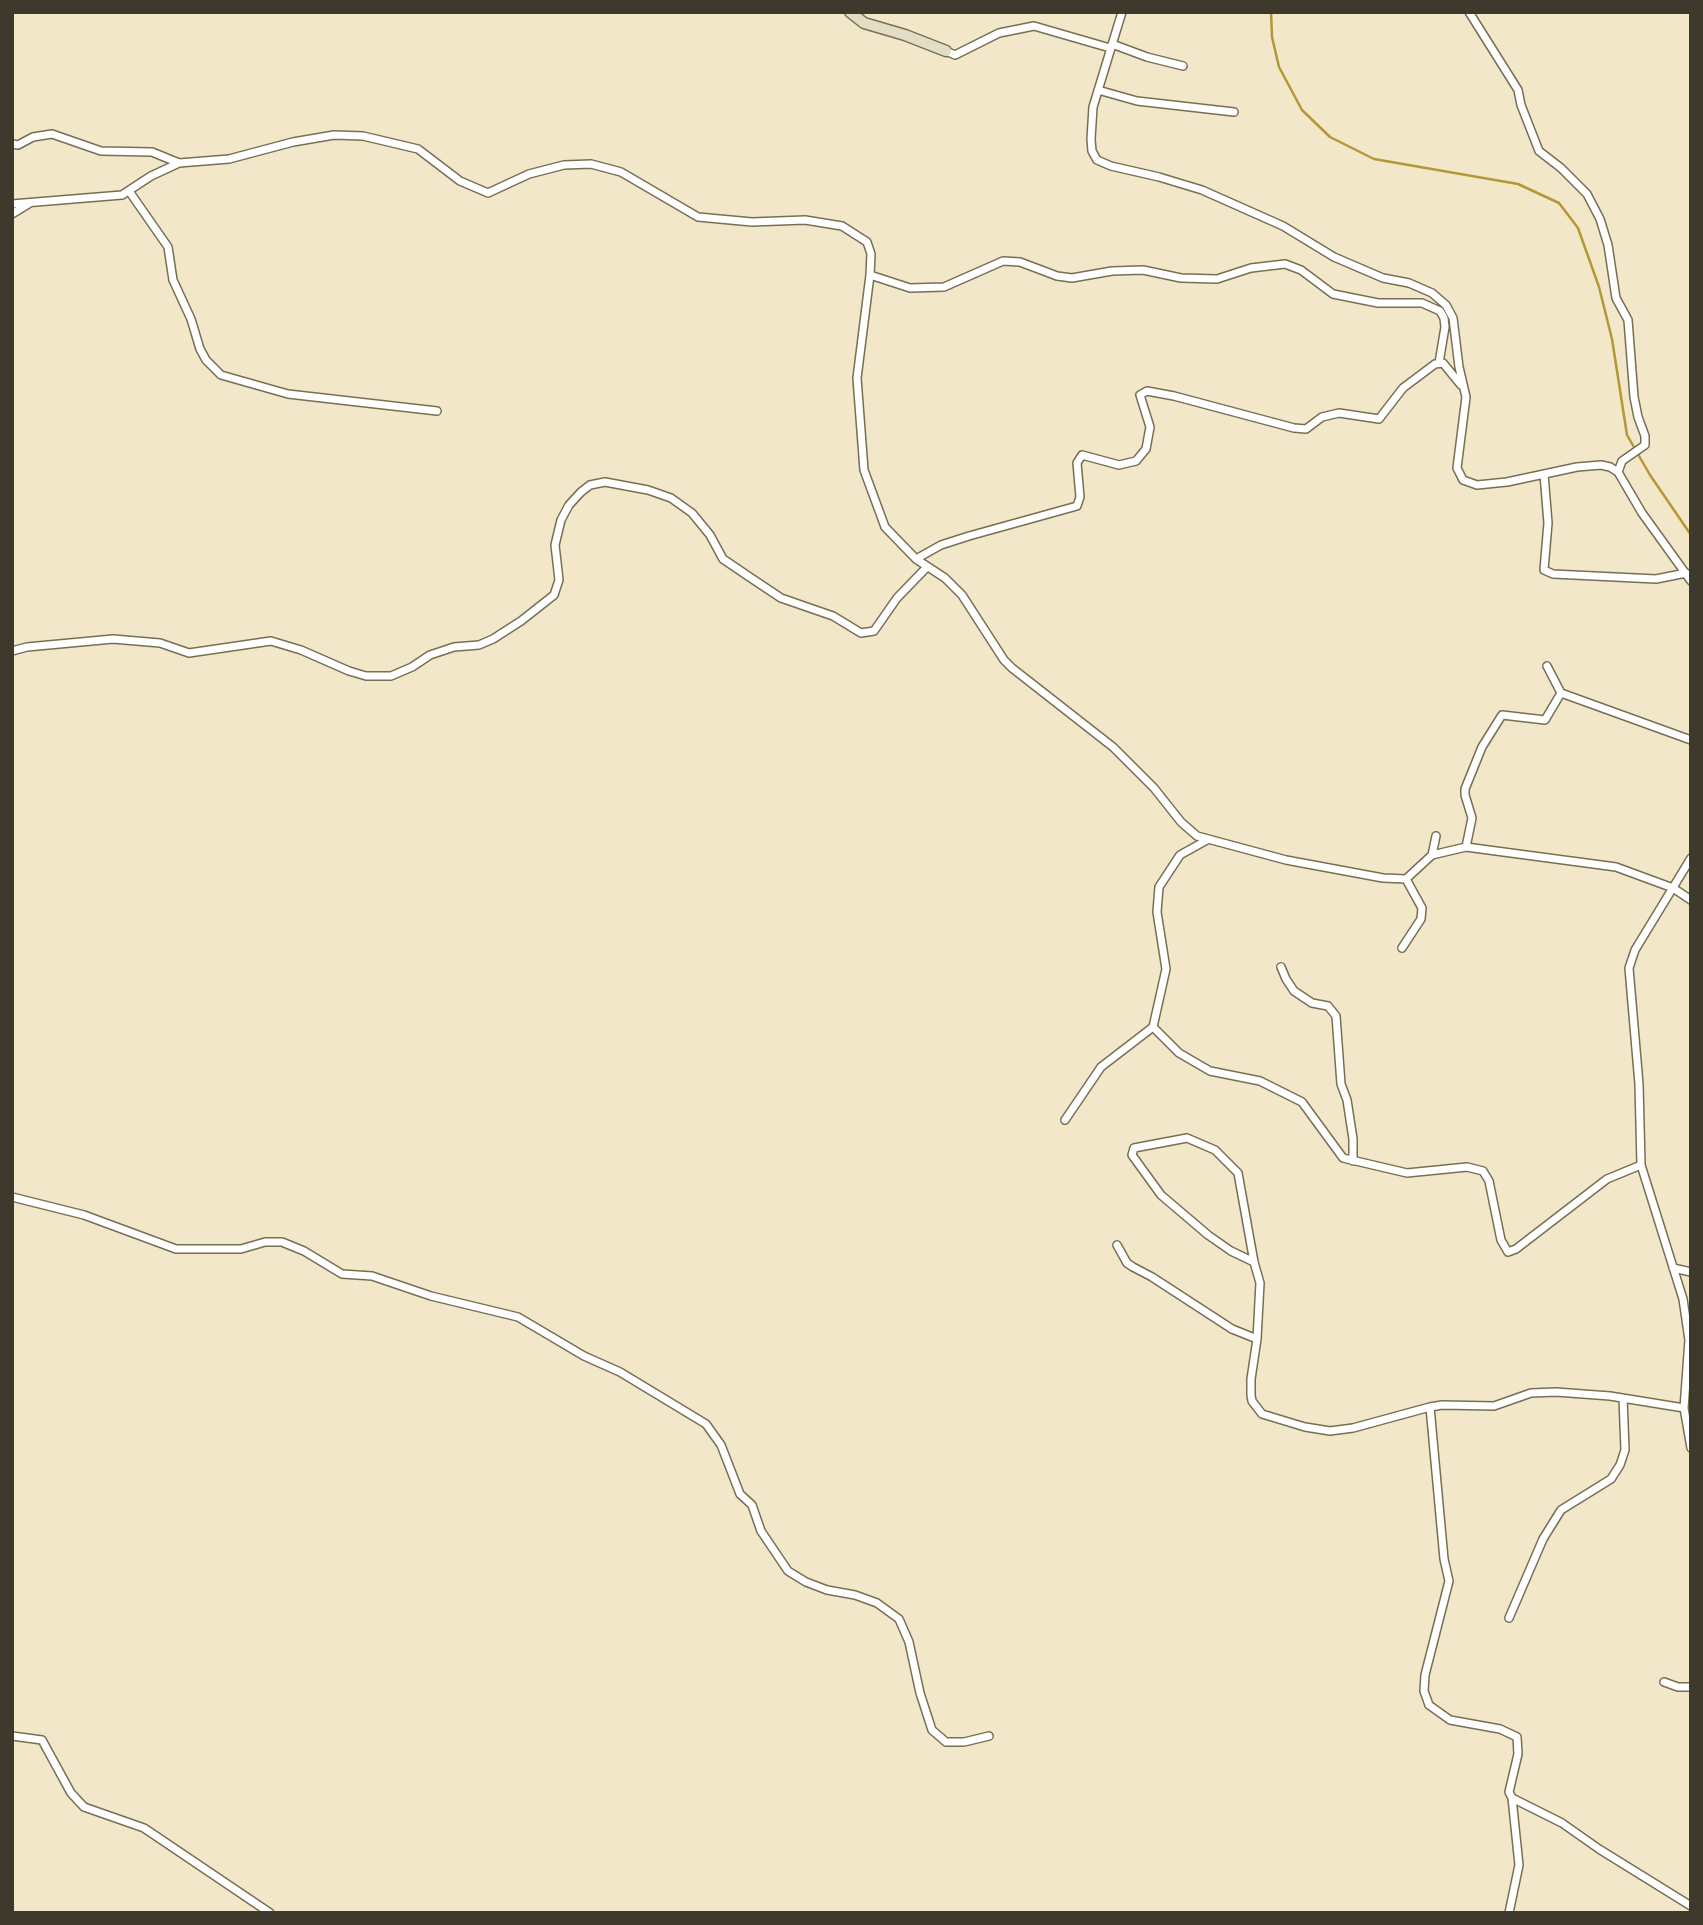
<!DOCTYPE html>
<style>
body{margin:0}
#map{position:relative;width:1703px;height:1925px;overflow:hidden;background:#f2e7c9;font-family:Cabin,sans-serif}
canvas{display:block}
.frame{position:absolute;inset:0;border:14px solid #3d392d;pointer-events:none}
</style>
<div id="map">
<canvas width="1703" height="1925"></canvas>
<div class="frame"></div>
</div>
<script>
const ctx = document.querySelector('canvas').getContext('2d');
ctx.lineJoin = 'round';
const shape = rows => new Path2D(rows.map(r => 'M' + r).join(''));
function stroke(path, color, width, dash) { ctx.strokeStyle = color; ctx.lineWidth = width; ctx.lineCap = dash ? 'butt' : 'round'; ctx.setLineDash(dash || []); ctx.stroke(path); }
stroke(shape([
 [1271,12,1272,37,1279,67,1302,110,1330,137,1374,159,1518,184,1559,203,1578,228,1599,287,1612,339,1627,435,1650,475,1691,535]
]), '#b59736', 2.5);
const street = shape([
 [1122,12,1093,107,1091,139,1092,151,1097,160,1111,166,1159,177,1202,190,1283,226,1334,257,1383,278,1409,283,1432,293,1446,305,1453,318,1459,367,1466,397,1457,468,1463,480,1477,485,1507,482,1577,467,1601,465,1610,467,1618,472,1642,513,1691,581],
 [1469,12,1518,90,1521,105,1539,151,1561,168,1587,194,1600,219,1608,245,1616,298,1628,320,1634,397,1638,417,1645,436,1645,445,1622,461,1618,472],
 [1112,44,1147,57,1183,66],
 [946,51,955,55,999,33,1034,26,1110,48],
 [1098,90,1137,101,1234,112],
 [12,144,18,145,33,137,52,134,101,151,152,152,179,163,229,159,293,142,334,135,363,136,418,149,460,181,488,193,529,174,564,165,591,164,621,172,698,217,752,222,805,220,842,226,867,242,871,254,870,275,857,378,864,470,885,527,916,559,945,578,962,595,1004,660,1012,668,1113,747,1154,788,1181,822,1197,836,1286,860,1383,878,1406,879,1432,855,1466,847,1616,867,1673,888,1691,900],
 [129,191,168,247,173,280,191,319,200,349,206,360,221,375,288,394,437,411],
 [12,204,122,195,151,176,179,163],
 [12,214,30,203],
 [870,275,910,288,944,287,1003,261,1020,262,1057,276,1072,278,1112,271,1143,270,1181,278,1217,279,1251,268,1285,264,1301,270,1333,294,1378,303,1422,303,1440,311,1444,318,1445,327,1439,363],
 [1544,474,1548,523,1544,570,1553,574,1656,579,1686,573],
 [916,559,941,545,969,536,1077,506,1080,497,1077,463,1082,455,1119,465,1136,461,1146,449,1150,427,1140,395,1147,391,1174,396,1294,428,1306,429,1322,417,1339,413,1379,419,1403,388,1435,364,1443,363,1461,385],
 [12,651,27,647,113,639,160,643,189,653,271,641,301,650,349,671,366,676,391,676,412,667,430,655,454,647,479,645,493,639,521,621,554,595,559,580,555,545,561,520,569,505,581,492,590,485,605,482,648,490,671,498,692,513,710,535,723,559,751,578,781,598,833,616,861,633,874,631,897,598,927,567],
 [1547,666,1561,693],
 [1466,847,1472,818,1465,795,1465,789,1482,747,1502,715,1545,720,1561,693,1691,740],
 [1432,855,1436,836],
 [1691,858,1635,950,1629,968,1639,1084,1641,1165,1683,1299,1689,1340,1684,1408,1691,1448],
 [1402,948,1421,919,1422,908,1406,879],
 [1281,967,1286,979,1294,991,1312,1003,1328,1006,1336,1016,1341,1084,1347,1100,1353,1139,1353,1161],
 [1153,1027,1179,1053,1210,1071,1260,1081,1302,1102,1343,1158,1407,1173,1467,1167,1483,1171,1489,1181,1501,1240,1508,1252,1516,1249,1607,1179,1641,1165],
 [1065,1120,1101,1067,1153,1027,1166,969,1157,912,1159,887,1180,855,1207,840],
 [12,1197,84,1215,176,1249,241,1249,265,1242,282,1242,304,1251,342,1274,372,1276,431,1296,518,1317,584,1356,620,1372,706,1424,721,1445,740,1494,752,1505,761,1531,788,1571,806,1582,827,1590,855,1595,877,1603,899,1619,909,1642,920,1693,932,1730,946,1742,964,1742,989,1736],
 [1117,1245,1127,1263,1133,1267,1152,1277,1232,1329,1257,1339],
 [1254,1262,1231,1251,1208,1235,1161,1195,1132,1155,1134,1148,1187,1138,1215,1150,1238,1173,1254,1262,1260,1283,1257,1339,1251,1379,1251,1395,1252,1401,1262,1414,1305,1427,1330,1431,1353,1428,1430,1407,1442,1405,1494,1406,1531,1393,1556,1392,1610,1396,1684,1408],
 [1673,1268,1691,1272],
 [1430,1407,1444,1559,1449,1581,1425,1675,1424,1691,1429,1705,1450,1720,1500,1729,1517,1737,1518,1754,1509,1792,1512,1798,1562,1823,1599,1849,1691,1906],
 [1509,1618,1543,1539,1561,1510,1611,1479,1620,1465,1625,1450,1623,1398],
 [1664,1682,1678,1687,1691,1687],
 [12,1736,42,1740,71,1793,84,1807,144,1828,270,1913],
 [1509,1913,1519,1865,1512,1798]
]);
const secondary = shape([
 [850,12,864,23,905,35,946,51]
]);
stroke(street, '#786f53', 10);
stroke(secondary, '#786f53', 13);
stroke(street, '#fff', 7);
stroke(secondary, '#e4ddc6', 10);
</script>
